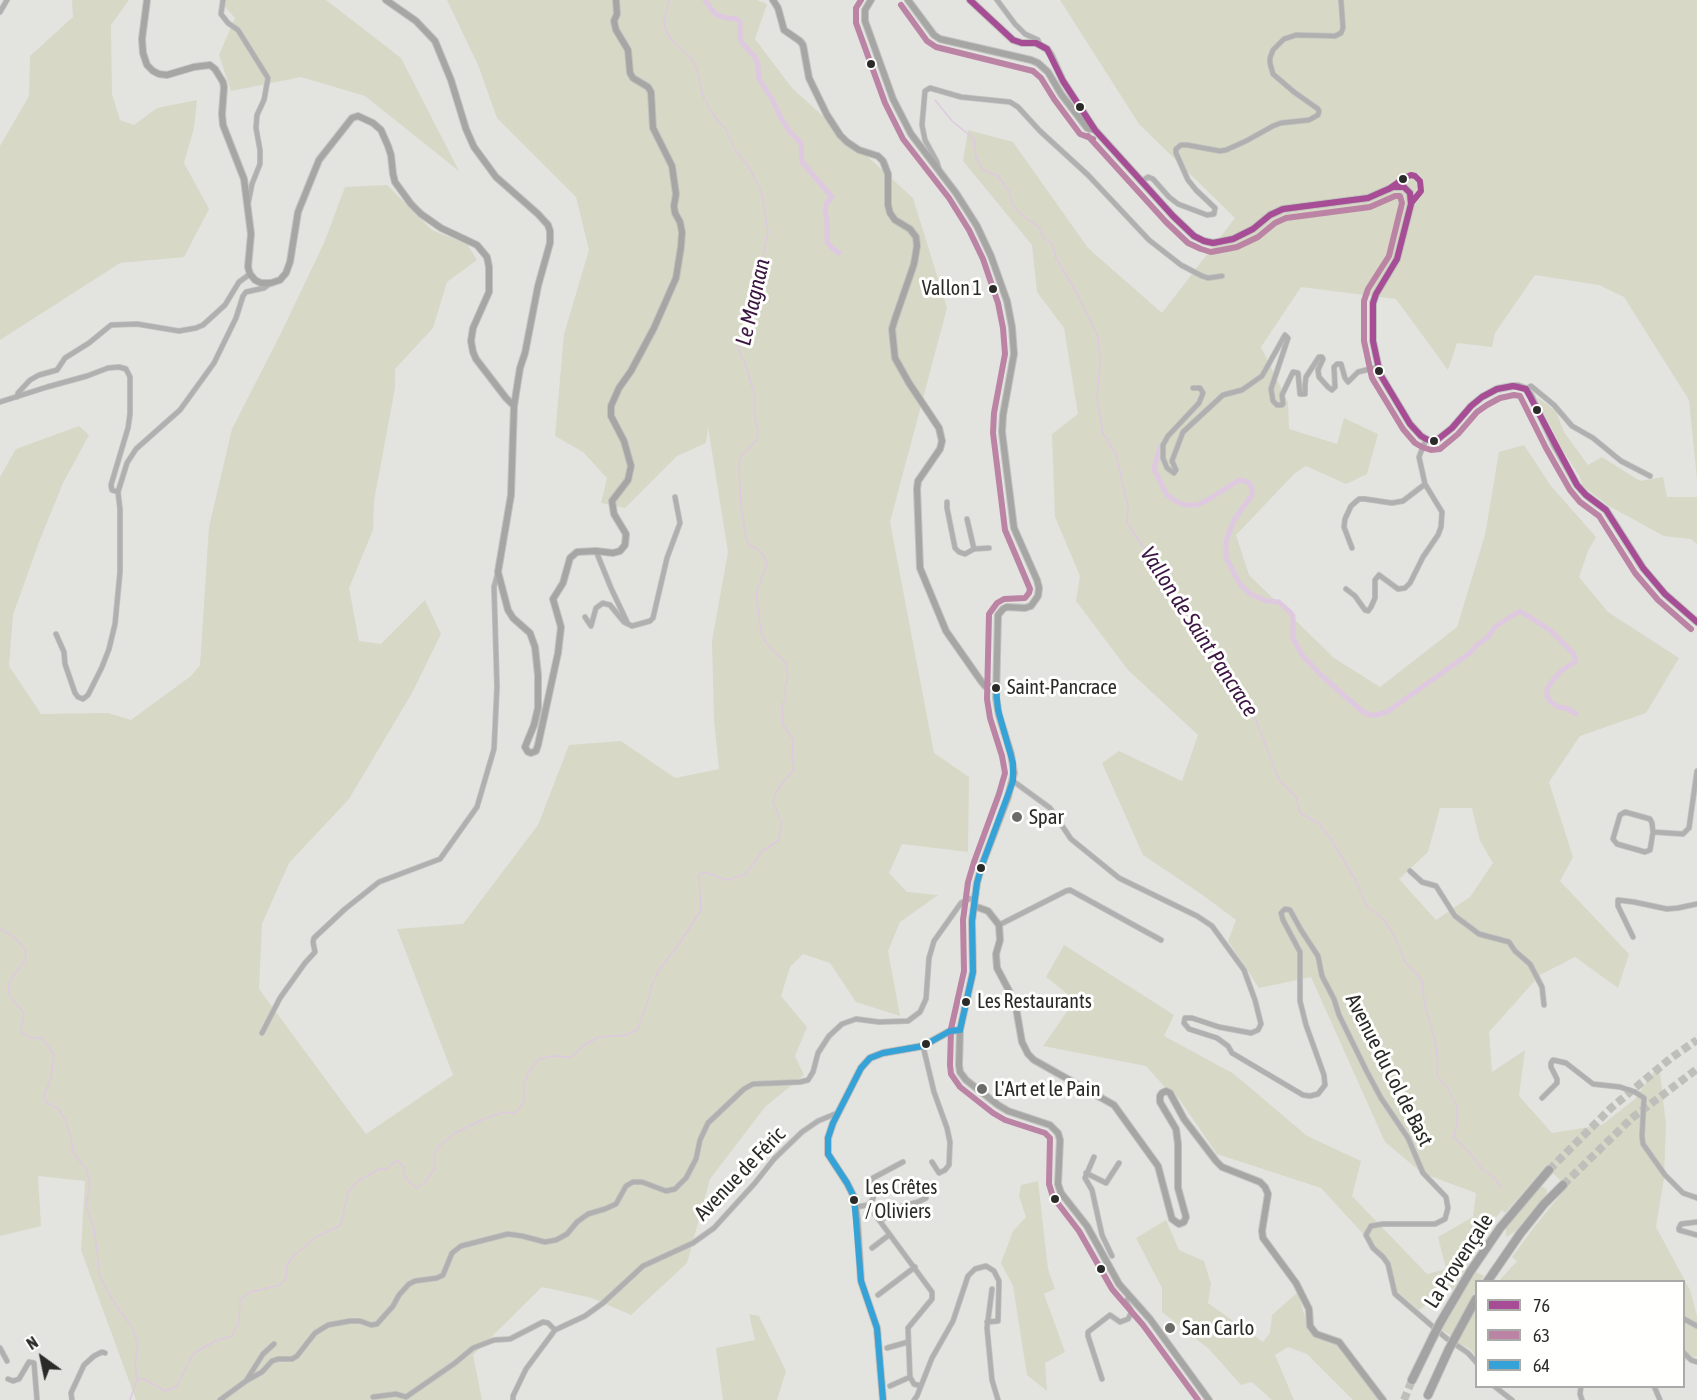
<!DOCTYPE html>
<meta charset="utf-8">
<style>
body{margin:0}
#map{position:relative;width:1697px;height:1400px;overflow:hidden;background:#e3e4e0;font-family:"Asap Condensed",sans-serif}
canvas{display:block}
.legend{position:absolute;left:1475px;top:1280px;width:210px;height:108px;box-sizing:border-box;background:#fffffe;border:2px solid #aaaaa8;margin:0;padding:8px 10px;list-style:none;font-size:18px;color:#2a2a28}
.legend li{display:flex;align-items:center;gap:12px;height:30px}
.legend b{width:30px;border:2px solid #aaaaa8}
.north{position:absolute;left:12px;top:1328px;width:60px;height:60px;-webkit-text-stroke:4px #fffffe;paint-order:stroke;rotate:327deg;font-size:16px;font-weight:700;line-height:24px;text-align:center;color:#2a2a28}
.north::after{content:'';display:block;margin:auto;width:21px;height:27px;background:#2a2a28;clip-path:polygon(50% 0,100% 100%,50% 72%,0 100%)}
</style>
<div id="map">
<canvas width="1697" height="1400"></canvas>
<ul class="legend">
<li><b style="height:8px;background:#a74d96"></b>76</li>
<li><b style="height:8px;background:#bc84a4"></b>63</li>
<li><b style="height:8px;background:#35a3d8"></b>64</li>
</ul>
<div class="north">N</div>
</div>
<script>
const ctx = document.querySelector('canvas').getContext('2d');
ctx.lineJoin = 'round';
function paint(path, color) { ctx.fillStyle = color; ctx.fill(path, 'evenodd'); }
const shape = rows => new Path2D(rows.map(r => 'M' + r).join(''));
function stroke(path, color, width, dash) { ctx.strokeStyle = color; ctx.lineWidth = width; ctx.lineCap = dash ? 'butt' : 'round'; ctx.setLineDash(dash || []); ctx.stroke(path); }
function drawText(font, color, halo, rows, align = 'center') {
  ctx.font = font + ' "Asap Condensed",sans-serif'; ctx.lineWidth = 6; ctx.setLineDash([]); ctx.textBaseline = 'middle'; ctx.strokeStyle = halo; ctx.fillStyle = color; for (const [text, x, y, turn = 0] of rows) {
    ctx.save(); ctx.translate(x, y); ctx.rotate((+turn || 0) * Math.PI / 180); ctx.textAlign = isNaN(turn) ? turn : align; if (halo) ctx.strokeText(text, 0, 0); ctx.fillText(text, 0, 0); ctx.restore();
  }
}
paint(shape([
 [72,0,129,0,111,25,112,94,120,120,134,125,157,108,197,100,194,128,184,163,209,209,184,257,120,263,0,340,0,146,29,96,30,56,73,17],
 [219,0,326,0,401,58,459,171,365,96,301,77,231,91,219,55,235,18],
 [447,0,757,0,767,4,755,39,792,88,913,198,947,308,890,522,934,753,969,777,968,852,902,844,889,873,907,892,938,895,900,922,888,951,900,1016,856,1002,830,963,803,954,790,967,781,996,807,1027,795,1056,804,1075,765,1107,710,1179,687,1263,631,1315,592,1298,542,1287,473,1355,482,1400,136,1400,81,1250,85,1181,38,1176,41,1226,0,1236,0,477,16,449,79,426,89,435,63,483,39,542,13,615,9,666,41,714,108,713,131,720,191,676,200,665,209,527,232,429,280,335,324,243,345,187,387,185,432,230,467,244,477,260,447,282,433,328,395,369,395,388,374,501,373,530,349,588,359,641,381,644,425,600,441,634,412,693,349,799,289,863,262,924,259,989,366,1134,453,1075,397,929,463,924,538,825,569,745,621,741,675,778,719,769,714,720,712,641,728,552,708,427,706,443,677,456,625,508,601,503,607,478,583,452,555,436,564,334,589,250,576,197,497,118,478,65],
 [1060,0,1697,0,1697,479,1689,400,1624,297,1599,285,1535,275,1495,333,1492,347,1457,343,1448,370,1396,299,1301,287,1261,347,1288,402,1289,429,1337,444,1344,418,1378,434,1367,474,1346,484,1306,466,1295,473,1236,535,1249,575,1334,658,1380,687,1457,627,1485,535,1499,452,1524,445,1551,486,1596,537,1588,551,1579,577,1608,612,1679,658,1646,713,1580,736,1549,782,1573,857,1560,881,1629,954,1618,988,1575,957,1540,975,1489,1032,1492,1072,1525,1050,1519,1096,1552,1133,1602,1125,1635,1099,1659,1064,1666,1125,1664,1178,1656,1227,1690,1290,1697,1316,1697,1356,1684,1361,1684,1282,1499,1281,1517,1261,1512,1257,1535,1226,1567,1187,1546,1166,1505,1213,1502,1210,1496,1217,1494,1216,1488,1223,1484,1229,1488,1232,1453,1289,1434,1298,1419,1310,1397,1292,1393,1284,1392,1270,1387,1260,1321,1188,1217,1154,1175,1093,1164,1086,1146,1066,1043,1046,1075,1000,1046,977,1064,945,1174,1015,1164,1036,1234,1074,1307,1136,1361,1161,1352,1196,1427,1274,1446,1269,1438,1237,1473,1217,1476,1193,1422,1173,1385,1142,1311,977,1259,988,1228,941,1236,920,1204,896,1143,855,1102,763,1119,751,1182,781,1198,735,1128,670,1076,601,1080,576,1055,517,1052,434,1078,414,1064,328,1037,292,1032,245,963,161,968,130,1013,142,1088,248,1162,313,1235,218,1139,124],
 [1440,808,1472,808,1480,841,1493,863,1470,897,1436,920,1399,879,1428,852],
 [1537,397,1556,411,1564,432,1588,465,1602,457,1640,481,1663,477,1667,497,1697,497,1697,544,1691,539,1664,536,1609,506,1583,486,1579,475,1559,445],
 [1038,1181,1048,1269,1055,1289,1044,1294,1065,1352,1045,1363,1047,1391,1027,1375,1013,1286,1001,1263,1013,1231,1026,1217,1019,1196,1021,1185],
 [1544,1187,1547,1190,1546,1195,1516,1231,1506,1237,1506,1229,1511,1220,1538,1188],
 [1166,1220,1179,1250,1204,1261,1211,1284,1208,1303,1263,1342,1270,1333,1272,1315,1298,1292,1308,1329,1319,1339,1333,1341,1379,1400,1353,1400,1307,1354,1288,1347,1275,1355,1294,1400,1272,1400,1252,1382,1241,1385,1209,1349,1162,1312,1162,1288,1136,1238],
 [1476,1272,1484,1276,1481,1281,1476,1282,1476,1291,1451,1336,1442,1330,1455,1306],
 [1474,1312,1476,1313,1476,1357,1470,1349,1458,1343],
 [749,1314,759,1316,786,1371,777,1400,723,1400,716,1348,755,1340]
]), '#d7d8c6');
stroke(shape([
 [935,100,952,121,974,139,976,157,982,169,998,176,1009,192,1013,206,1023,216,1039,227,1043,237,1053,245,1056,258,1078,295,1098,337,1100,360,1097,400,1103,433,1116,454,1128,507,1127,522,1139,541,1163,572,1188,619,1237,685,1254,715,1279,780,1296,797,1300,813,1318,823,1331,839,1356,881,1367,906,1384,920,1393,934,1406,963,1422,980,1424,1001,1434,1037,1437,1054,1437,1076,1448,1089,1457,1106,1457,1123,1454,1137,1470,1153,1482,1169,1494,1177,1501,1188],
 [0,929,13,936,25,949,26,959,11,979,8,987,10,997,24,1013,21,1032,30,1038,42,1038,54,1055,51,1078,44,1096,47,1103,58,1108,65,1120,71,1137,73,1153,87,1170,90,1184,86,1205,94,1228,100,1276,115,1304,132,1327,138,1344,135,1364,137,1379],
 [130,1400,137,1380,144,1379,165,1391,176,1387,194,1353,215,1341,232,1336,239,1322,240,1300,250,1292,280,1285,286,1278,287,1265,293,1256,316,1237,341,1225,348,1192,358,1181,379,1169,387,1169,393,1163,398,1161,403,1166,404,1174,409,1182,417,1188,426,1181,435,1168,435,1153,439,1146,455,1133,486,1118,505,1112,514,1114,519,1109,524,1100,524,1084,529,1071,539,1059,554,1056,571,1057,584,1045,599,1037,626,1035,637,1030,649,998,652,984,659,970,679,944,701,910,699,875,705,872,726,880,745,875,762,851,778,841,782,823,773,803,776,792,794,769,792,757,793,739,783,725,782,707,786,697,785,687,788,676,786,663,768,646,761,632,756,593,767,564,764,556,759,550,749,545,746,537,741,505,739,467,740,458,756,441,758,431,755,418,755,397,746,366,738,348,743,327,758,294,761,267,768,232,762,194,750,169,735,150,725,128,712,113,703,96,696,66,687,54,672,41,665,29,664,22,669,0]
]), '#dfc9e1', 1.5);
stroke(shape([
 [705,0,711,9,717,15,727,18,737,19,740,22,740,37,742,43,755,57,758,65,759,79,772,99,781,118,790,132,801,143,802,162,832,197,827,203,825,209,827,219,827,242,832,248,839,253],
 [1160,447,1154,469,1167,495,1177,502,1185,505,1196,505,1206,501,1239,480,1248,482,1252,488,1252,495,1234,520,1226,541,1226,557,1239,583,1250,594,1267,601,1279,602,1290,612,1293,616,1293,638,1302,655,1322,676,1362,711,1369,715,1376,715,1387,712,1470,653,1478,644,1487,638,1496,626,1520,611,1550,630,1573,653,1575,657,1575,662,1561,671,1553,680,1547,689,1547,696,1551,702,1558,707,1566,708,1576,714]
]), '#dfc9e1', 5);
stroke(shape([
 [1549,1170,1611,1108,1671,1058,1697,1040],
 [1563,1185,1632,1118,1697,1069],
 [1404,1400,1412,1380]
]), '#bebfbb', 8, [8, 4]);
const street = shape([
 [223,0,221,14,228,23,238,30,268,78,264,100,257,115,256,128,260,150,260,164,252,184,248,204],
 [997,0,1015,24,1025,34,1038,40,1040,45],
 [0,12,7,0],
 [939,169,937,162,925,140,922,125,925,91,930,88,961,97,1010,102,1018,107,1040,131,1088,175,1149,240,1181,265,1202,276,1208,278,1222,276],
 [1141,182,1148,177,1153,179,1169,197,1178,204,1207,215,1214,214,1215,208,1196,190,1188,180,1176,153,1176,149,1181,145,1187,145,1220,151,1226,150,1246,141,1273,126,1281,123,1309,120,1318,115,1319,111,1318,109,1294,92,1273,74,1270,63,1270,58,1273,50,1284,39,1296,35,1335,36,1341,33,1343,28,1341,0],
 [1193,388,1200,388,1203,393,1199,403,1168,436,1163,445,1163,458,1167,468,1174,473,1176,470,1172,461,1183,432,1223,395,1242,390,1262,376,1285,335,1288,338,1271,389,1273,401,1277,405,1282,405,1283,404,1282,395,1293,372,1298,373,1300,394,1305,394,1305,385,1306,377,1319,357,1322,357,1323,359,1318,370,1319,377,1328,387,1332,390,1335,387,1334,367,1337,364,1341,364,1345,378,1348,382,1358,372,1378,367],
 [1526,389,1531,386,1554,405,1572,426,1593,438,1621,461,1650,476],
 [17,397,18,393,30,380,39,375,57,370,65,358,89,343,111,325,137,324,179,331,196,328,203,325,225,305,239,282,250,274],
 [0,402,47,387,87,376,108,368,119,367,126,369,130,377,130,414,128,428,111,485,112,490,118,492,127,463,136,449,180,410,214,363,236,318,243,296,246,292,264,288,271,283],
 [947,502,947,508,955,548,959,552,965,554,974,549],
 [967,519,974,549,989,548],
 [1352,548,1344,527,1345,519,1351,506,1359,499,1365,499,1392,503,1403,501,1420,488,1425,484,1419,457,1426,439],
 [596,551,611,588,628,624,632,626,650,621,653,618,667,558,680,523,675,497],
 [1346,589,1355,596,1365,610,1368,611,1371,607,1375,598,1375,580,1379,575,1398,589,1405,588,1410,583,1423,557,1438,535,1441,527,1442,512,1425,484],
 [585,617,591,626,596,608,603,603,606,604,610,605,624,622,628,624],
 [56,634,64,652,65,664,75,693,78,697,83,699,88,695,102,667,109,649,115,624,120,572,120,509,118,492],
 [1013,781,1050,808,1071,839,1119,878,1197,916,1212,926,1244,970,1255,1000,1261,1024,1258,1030,1251,1033,1219,1027,1192,1018,1185,1018,1184,1023,1189,1029,1217,1038,1228,1046,1232,1053,1303,1095,1310,1096,1318,1094,1325,1085,1324,1075,1306,1025,1300,1001,1300,952,1283,920,1281,913,1285,909,1290,910,1301,930,1318,956,1322,976,1334,999,1339,1015,1367,1072,1381,1098,1408,1138,1423,1173,1446,1197,1448,1208,1445,1219,1435,1224,1383,1224,1371,1226,1366,1235,1373,1248,1383,1257,1388,1264,1395,1294,1446,1338,1468,1353,1476,1362],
 [1653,832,1650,850,1645,852,1617,844,1613,839,1620,815,1625,812,1650,819,1652,823,1653,832,1683,834,1689,828,1697,771],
 [1410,871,1422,882,1436,886,1455,916,1479,934,1509,942,1515,951,1530,964,1542,987,1544,1005],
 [999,925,1066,891,1070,890,1161,940],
 [1633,937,1618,906,1618,900,1634,902,1667,909,1678,908,1697,904],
 [262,1033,280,998,305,963,315,952,313,942,314,938,345,909,379,882,440,859,477,807,494,749,497,687,494,587,498,572],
 [923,1046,934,1092,947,1128,950,1142,949,1165,945,1170,939,1173,932,1162],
 [1542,1098,1557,1083,1557,1079,1551,1067,1551,1063,1553,1060,1566,1063,1593,1084,1620,1087,1635,1092,1644,1098,1642,1136,1643,1144,1665,1175,1683,1193,1697,1198],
 [1094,1157,1085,1178,1092,1190,1102,1235,1112,1256],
 [1086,1173,1106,1183,1119,1163],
 [868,1205,873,1199,874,1195,871,1183,873,1178,903,1162],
 [856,1207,868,1205,932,1292,932,1299,908,1328,910,1377,914,1384,921,1386],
 [880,1221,900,1207,918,1202,926,1198],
 [1697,1222,1681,1224,1679,1228,1679,1230,1697,1235],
 [872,1248,889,1235],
 [992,1289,987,1328,992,1380,998,1400],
 [878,1295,915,1267],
 [1684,1319,1697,1326],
 [0,1348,7,1361],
 [887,1348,908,1342],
 [1684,1353,1691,1360,1697,1362],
 [8,1379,13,1381,19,1379,29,1362,34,1363,37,1400],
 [1102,1379,1088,1336,1088,1332,1110,1315,1120,1322,1128,1319,1131,1313,1131,1310,1126,1302,1129,1296],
 [246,1381,263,1354,274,1344],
 [890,1386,910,1377],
 [1494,1386,1512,1400],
 [1581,1386,1580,1394,1582,1400],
 [1654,1386,1660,1400],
 [373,1397,396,1394,406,1397,455,1363,473,1348,494,1340,510,1339,543,1322,548,1323,555,1330],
 [72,1400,71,1393,84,1365,94,1356,102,1352,105,1353],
 [220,1400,246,1381,262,1372,272,1361,278,1359,292,1359,297,1356,315,1333,328,1325,350,1321,360,1321,371,1325,377,1324,393,1306,399,1295,409,1284,415,1281,437,1278,443,1275,452,1253,461,1246,508,1234,522,1236,545,1242,556,1240,567,1234,577,1222,588,1214,605,1209,616,1204,626,1186,633,1182,642,1182,666,1191,675,1189,686,1178,696,1159,700,1140,708,1123,744,1089,753,1084,800,1082,808,1080,813,1072,818,1053,829,1036,842,1024,856,1019,879,1022,908,1021,920,1012,926,999,929,958,934,941,961,903,969,899,975,898],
 [513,1400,513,1396,526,1369,555,1330,585,1316,603,1303,643,1266,693,1243,714,1228,755,1183,774,1159,802,1132,818,1121,835,1114,838,1114],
 [914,1400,917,1396,932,1358,953,1321,968,1276,975,1269,986,1266,994,1271,999,1281,998,1321,987,1322]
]);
const secondary = shape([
 [147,0,142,39,143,53,147,65,153,71,159,74,167,75,194,67,210,65,215,69,223,82,224,87,222,114,223,125,244,179,251,234,248,267,250,274,255,280,261,283,271,283,280,280,286,273,290,262,298,212,319,160,352,118,358,116,373,123,381,130,388,146,391,155,393,174,395,182,411,204,421,214,441,228,477,245,487,257,489,267,489,292,473,328,471,341,473,352,476,359,506,398,514,406],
 [386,0,416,21,435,41,451,80,466,129,474,147,496,177,538,214,548,225,550,231,550,243,538,286,525,353,520,368,514,406,511,495,498,572,508,610,513,618,530,633,535,647,538,675,538,708,534,725,525,747,528,752,531,753,536,751,538,745,558,653,561,627,553,599,563,583,570,558,577,552,596,551,613,553,620,551,625,545,626,534,614,514,612,501,628,480,631,466,624,441,611,416,611,406,619,388,631,371,654,328,676,278,681,247,682,232,680,222,675,213,674,206,676,194,672,166,653,128,651,92,648,87,633,78,630,73,628,50,616,30,614,21,617,14,616,0],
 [773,0,778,8,784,30,800,41,803,45,809,78,827,115,840,135,847,142,859,150,878,156,883,161,888,174,888,205,890,213,895,220,910,229,916,237,917,246,914,264,895,319,892,329,893,339,895,358,909,383,939,428,942,441,940,449,918,481,917,489,920,568,946,631,981,681,985,686,996,688],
 [871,0,865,10,865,21,893,99,911,134,956,193,977,226,991,256,1007,301,1012,327,1014,354,1003,415,1002,432,1014,528,1037,580,1039,588,1038,596,1031,606,1025,608,1007,607,1003,609,998,615,996,698,999,715,1011,754,1014,773,1008,797,982,865,977,883,972,921,973,972,960,1030,959,1065,960,1072,966,1080,998,1105,1008,1111,1050,1125,1058,1133,1060,1140,1058,1184,1061,1193,1087,1226,1119,1284,1150,1319,1209,1400],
 [908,0,934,35,940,39,1031,60,1038,63,1048,72,1061,94,1087,128,1095,130],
 [970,0,1013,40,1022,43,1036,43,1047,49,1051,55,1063,81,1095,130,1173,216,1194,236,1204,241,1213,243,1233,239,1253,229,1270,215,1283,209,1368,198,1393,187,1404,187,1410,193,1411,204,1397,259,1376,294,1373,303,1373,341,1380,374,1410,424,1421,436,1426,439,1432,441,1437,440,1452,428,1471,406,1482,397,1497,389,1513,386,1518,386,1526,389,1531,396,1554,444,1577,485,1586,495,1606,510,1643,568,1665,594,1697,622],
 [974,906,988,911,999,925,1000,940,996,954,997,968,1015,1002,1022,1042,1028,1054,1034,1060,1114,1105,1158,1166,1172,1219,1179,1224,1184,1222,1186,1217,1178,1188,1178,1144,1176,1129,1160,1102,1160,1096,1162,1093,1166,1091,1170,1093,1184,1119,1216,1161,1222,1167,1260,1182,1265,1187,1268,1194,1262,1231,1263,1238,1296,1283,1309,1309,1310,1326,1316,1334,1339,1342,1383,1400],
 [883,1400,877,1328,861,1281,857,1219,854,1197,847,1183,828,1154,828,1138,833,1123,861,1068,870,1058,883,1053,923,1046,950,1031,960,1030]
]);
const highway = shape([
 [1487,1282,1520,1234,1544,1204,1563,1185],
 [1440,1323,1470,1272,1500,1228,1549,1170],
 [1456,1336,1476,1299],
 [1412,1380,1433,1337],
 [1428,1395,1449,1349]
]);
stroke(street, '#c2c2c0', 6);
stroke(secondary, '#c2c2c0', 8);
stroke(highway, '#c2c2c0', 10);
stroke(street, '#b0b0b0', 4.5);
stroke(secondary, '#a6a6a5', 6);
stroke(highway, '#a4a3a4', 8);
const highwayBridge = shape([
 [1433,1337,1440,1323],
 [1449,1349,1456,1336]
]);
stroke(highwayBridge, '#c2c2c0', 10, []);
stroke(highwayBridge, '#a4a3a4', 8);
stroke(shape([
 [970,0,1013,40,1022,43,1036,43,1047,49,1063,81,1095,130,1173,216,1194,236,1204,241,1213,243,1233,239,1253,229,1270,215,1283,209,1368,198,1393,187,1404,187,1410,193,1411,204,1397,259,1376,294,1373,303,1373,341,1380,374,1410,424,1421,436,1426,439,1432,441,1437,440,1452,428,1471,406,1482,397,1497,389,1513,386,1526,389,1577,485,1586,495,1606,510,1643,568,1665,594,1697,622],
 [1389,189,1404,178,1411,175,1415,176,1420,181,1421,191,1412,202]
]), '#a74d96', 6);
stroke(shape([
 [861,0,856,8,856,23,885,103,903,139,949,198,969,230,983,259,998,303,1003,328,1005,354,994,413,993,433,1005,530,1030,589,1029,593,1025,598,1004,599,997,603,989,614,987,699,990,718,1002,756,1005,773,999,794,974,862,968,882,963,920,964,971,951,1029,950,1065,951,1074,960,1087,993,1113,1005,1120,1045,1133,1050,1138,1049,1184,1053,1197,1079,1231,1112,1289,1143,1325,1198,1400],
 [901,5,927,41,936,47,1033,71,1041,78,1054,99,1080,134,1093,139],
 [1088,136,1166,222,1188,243,1201,249,1211,252,1237,247,1258,237,1275,223,1286,218,1370,207,1395,196,1400,196,1402,203,1389,256,1368,289,1364,301,1364,341,1372,378,1403,429,1415,443,1422,447,1431,450,1440,449,1458,434,1477,412,1487,405,1500,398,1514,395,1520,396,1546,448,1570,490,1580,502,1599,516,1635,573,1658,600,1691,629]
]), '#bc84a4', 6);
stroke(shape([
 [960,1030,973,972,972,921,977,883,982,865,1013,781,1013,763,998,710,996,688],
 [883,1400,877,1328,861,1281,854,1197,847,1183,828,1154,828,1138,833,1123,861,1068,870,1058,883,1053,923,1046,950,1031,960,1030]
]), '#35a3d8', 6);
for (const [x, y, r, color] of [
 [871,64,5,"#2a2a28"],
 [1080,107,5,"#2a2a28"],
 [1403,179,5,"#2a2a28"],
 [993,289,5,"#2a2a28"],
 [1379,371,5,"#2a2a28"],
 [1537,410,5,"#2a2a28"],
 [1434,441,5,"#2a2a28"],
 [996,688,5,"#2a2a28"],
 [1017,817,6,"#6b6b68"],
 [981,868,5,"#2a2a28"],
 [966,1002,5,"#2a2a28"],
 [926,1044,5,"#2a2a28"],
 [982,1089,6,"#6b6b68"],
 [1055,1199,5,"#2a2a28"],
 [854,1200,5,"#2a2a28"],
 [1101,1269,5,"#2a2a28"],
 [1170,1328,6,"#6b6b68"]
]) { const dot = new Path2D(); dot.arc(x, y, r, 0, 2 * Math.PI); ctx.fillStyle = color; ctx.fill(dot); stroke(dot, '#fffffe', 2); }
drawText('20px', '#2a2a28', '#fffffe', [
 ["Vallon 1",982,289,"right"],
 ["Saint-Pancrace",1007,688],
 ["Les Restaurants",977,1002],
 ["Les Crêtes",865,1188],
 ["/ Oliviers",865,1212]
], 'left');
drawText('21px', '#2a2a28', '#fffffe', [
 ["Spar",1029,817],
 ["L'Art et le Pain",994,1089],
 ["San Carlo",1182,1328]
], 'left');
drawText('21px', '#2a2a28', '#fffffe', [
 ["Avenue du Col de Bast",1389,1070,63],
 ["Avenue de Féric",740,1174,-46],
 ["La Provençale",1459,1261,-57]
]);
drawText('italic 22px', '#3c1643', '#fffffe', [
 ["Le Magnan",753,302,-77],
 ["Vallon de Saint Pancrace",1199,632,57]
]);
</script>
